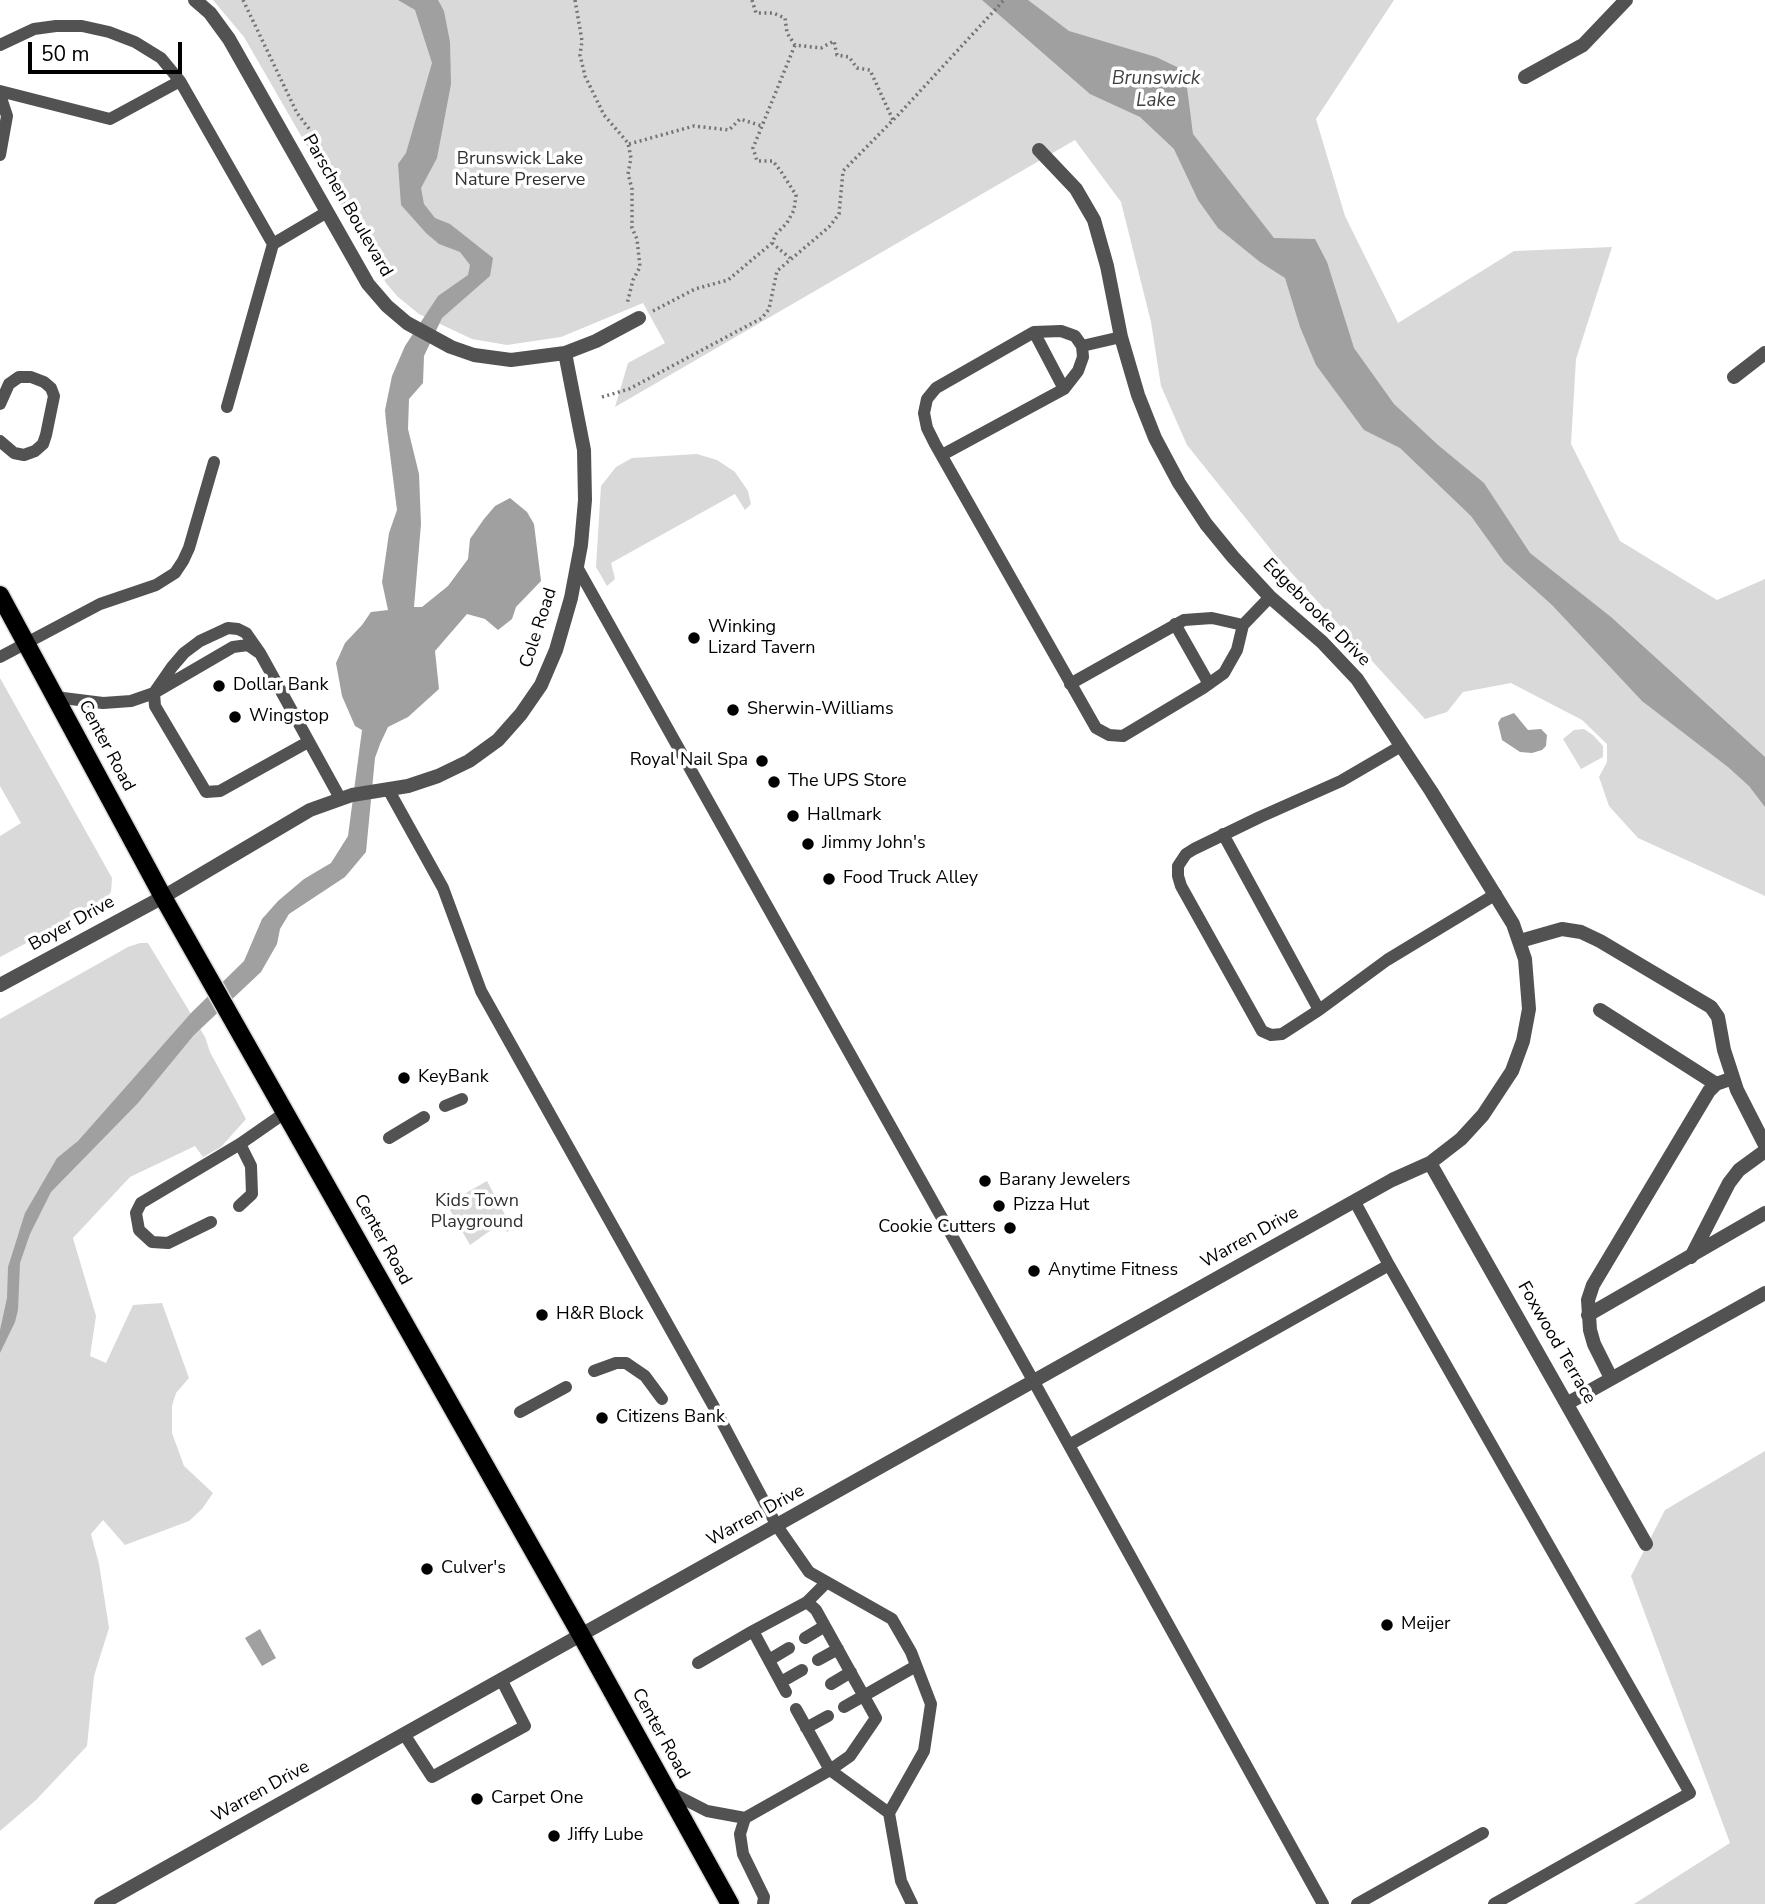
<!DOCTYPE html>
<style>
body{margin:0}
#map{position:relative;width:1765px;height:1904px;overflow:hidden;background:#fff;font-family:"Nunito Sans",sans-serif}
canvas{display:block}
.scale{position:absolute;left:28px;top:42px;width:154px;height:32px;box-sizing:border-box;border:4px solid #000;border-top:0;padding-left:9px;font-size:21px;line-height:24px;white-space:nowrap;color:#000;-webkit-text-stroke:5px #fff;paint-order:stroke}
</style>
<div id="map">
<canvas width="1765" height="1904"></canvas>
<div class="scale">50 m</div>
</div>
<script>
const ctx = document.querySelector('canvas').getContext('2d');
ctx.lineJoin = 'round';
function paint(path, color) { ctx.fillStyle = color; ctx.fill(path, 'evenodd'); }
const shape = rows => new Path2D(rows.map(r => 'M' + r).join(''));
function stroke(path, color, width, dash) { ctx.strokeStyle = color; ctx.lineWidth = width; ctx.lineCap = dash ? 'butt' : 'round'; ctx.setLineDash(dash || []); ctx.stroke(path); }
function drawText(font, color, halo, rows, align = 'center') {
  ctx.font = font + ' "Nunito Sans",sans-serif'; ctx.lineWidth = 7; ctx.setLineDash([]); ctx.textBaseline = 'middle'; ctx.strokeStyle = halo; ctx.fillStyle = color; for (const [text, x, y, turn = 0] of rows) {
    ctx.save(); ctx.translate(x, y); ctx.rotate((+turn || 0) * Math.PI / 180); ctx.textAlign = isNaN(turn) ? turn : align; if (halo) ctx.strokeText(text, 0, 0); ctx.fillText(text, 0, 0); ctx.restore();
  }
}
paint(shape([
 [213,0,1394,0,1316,119,1345,216,1398,323,1514,251,1612,247,1576,359,1571,444,1620,541,1717,600,1765,579,1765,896,1638,838,1609,806,1599,777,1607,762,1607,744,1582,720,1511,683,1463,692,1447,712,1425,719,1276,556,1187,445,1161,386,1151,322,1121,202,1075,140,615,407,628,363,665,343,643,303,561,337,507,345,472,339,419,314,398,297,386,283,244,37],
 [697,454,717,460,735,472,748,491,751,504,745,510,735,494,611,563,615,579,607,586,596,567,601,486,616,467,632,458],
 [0,678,112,878,111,892,102,903,0,957,0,836,21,823,0,786],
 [1584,729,1593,735,1603,746,1603,757,1581,769,1563,739,1574,730],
 [140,943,148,943,205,1037,210,1052,246,1119,221,1147,203,1157,195,1146,130,1177,73,1238,96,1316,90,1356,106,1363,133,1305,162,1303,189,1378,176,1393,172,1406,172,1433,184,1466,213,1493,202,1509,189,1521,125,1545,103,1520,91,1534,99,1564,109,1628,94,1676,87,1746,36,1800,0,1831,0,1019,128,947],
 [487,1181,510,1224,507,1226,509,1231,507,1232,501,1223,470,1245,450,1210,450,1202],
 [1765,1451,1765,1904,1634,1904,1730,1843,1631,1576,1665,1510]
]), '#d9d9d9');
paint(shape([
 [398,0,438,0,444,11,450,42,451,84,437,158,421,188,424,204,435,218,450,224,493,258,490,276,442,318,424,356,423,383,409,399,408,429,419,474,421,524,414,607,422,607,448,586,468,559,470,539,484,519,495,506,510,498,527,512,534,524,541,581,516,607,512,619,498,630,485,619,467,614,435,651,439,689,408,717,388,727,380,744,375,758,366,852,345,877,289,914,280,929,277,944,261,972,194,1035,138,1103,51,1192,30,1234,20,1263,18,1310,15,1322,0,1353,0,1330,7,1298,8,1267,25,1213,57,1158,78,1141,192,1012,244,961,262,919,278,901,304,879,331,863,348,836,362,730,355,726,342,696,336,663,345,643,362,625,371,612,388,610,382,582,389,533,397,510,386,422,385,410,392,376,405,346,438,296,468,275,470,265,460,252,439,244,426,233,401,205,398,164,406,153,432,63,415,10],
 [982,0,1028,0,1069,31,1156,57,1179,68,1186,80,1193,134,1274,238,1315,239,1327,262,1354,348,1394,404,1438,445,1484,483,1530,553,1611,617,1765,757,1765,807,1749,786,1728,767,1642,701,1552,605,1504,562,1471,516,1400,448,1364,430,1316,365,1300,327,1285,278,1260,262,1218,228,1198,200,1174,149,1140,117,1090,94],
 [1514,713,1528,730,1541,729,1547,735,1546,746,1542,750,1532,753,1520,752,1502,740,1498,723,1501,718],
 [260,1629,276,1658,262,1666,245,1638]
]), '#a0a0a0');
const primary = shape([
 [0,595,163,897,581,1635,730,1904]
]);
stroke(primary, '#dbdbdb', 21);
stroke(shape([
 [243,0,297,113,313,134,330,165,344,204],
 [575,0,582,41,580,55,585,76,604,115,628,143,631,158,628,174,632,189,632,228,637,239,640,267,633,280,627,304],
 [752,0,756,13,773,13,785,18,787,33,795,45,821,48,834,41,837,55,849,57,857,68,870,70,893,120],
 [629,144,694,126,729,130,740,119,762,126],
 [772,243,790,258],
 [653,311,695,289,728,280,772,243,776,234,787,223,794,210,796,195,782,173,773,161,757,161,753,148,795,45],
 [602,397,629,389,762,318,769,309,777,271,829,227,839,214,843,171,899,114,1004,0]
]), '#747474', 3.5, [2, 3.5]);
stroke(shape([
 [0,45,34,29,56,26,82,26,109,32,135,42,161,58,180,81,273,244,327,212],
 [0,91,110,119,180,81],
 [0,95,7,116,0,155],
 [1034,332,1064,389],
 [1121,337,1082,346,1075,336,1061,331,1034,332,936,388,927,399,924,413,927,428,935,444,1096,728,1109,735,1123,736,1203,688,1224,673,1237,650,1243,625,1270,597],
 [0,404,9,384,19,377,31,377,44,382,51,388,54,396,46,435,43,444,35,451,24,455,14,453,0,441],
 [227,407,273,244],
 [942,455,1064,389,1078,371,1083,357,1082,346],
 [577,567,1034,1382,1323,1904],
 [1175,624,1209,684],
 [0,657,100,604,156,585,175,573,183,561,189,548,214,462],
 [1070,684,1184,620,1212,618,1243,625],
 [55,697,103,703,131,701,154,693,233,647,248,645,258,652],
 [308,742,220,791,206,792,155,706,154,693,172,667,184,653,200,641,228,628,238,629,246,633,260,653,340,798],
 [1401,746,1341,781,1260,817,1194,849,1186,854,1178,866,1178,876,1181,886,1257,1022,1262,1031,1271,1035,1282,1034,1319,1010,1387,960,1496,894],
 [388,789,443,888,481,991,714,1407,777,1526,809,1572,892,1619,911,1652,931,1704,924,1751,889,1813,901,1881,912,1904],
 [1223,834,1319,1010],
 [445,1106,462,1099],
 [389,1138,424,1117],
 [239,1206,252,1194,251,1166,240,1144],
 [211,1222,168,1243,152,1242,139,1230,136,1213,141,1203,240,1144,286,1112],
 [1389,1265,1690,1793,1494,1904],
 [594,1371,616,1363,626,1363,645,1376,662,1399],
 [520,1412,566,1387],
 [1069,1445,1389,1265,1355,1202],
 [753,1631,807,1602,827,1582],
 [805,1638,825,1626],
 [769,1660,789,1648],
 [818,1660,838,1649],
 [698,1663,753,1631,786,1692],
 [781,1682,802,1670],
 [831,1684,851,1672],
 [844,1707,916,1666],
 [796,1709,830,1770,889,1813],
 [806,1728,828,1716],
 [404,1734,432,1777,525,1726,501,1679],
 [670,1792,707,1811,745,1818,830,1770,850,1756,876,1718,816,1610,807,1602],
 [745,1818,740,1834,743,1854,764,1897,763,1904],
 [1357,1904,1483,1833]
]), '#525252', 12);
stroke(shape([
 [195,0,210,13,229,39,368,284,387,306,407,323,451,347,474,355,511,360,565,353,596,341,639,318],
 [1525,77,1583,45,1626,0],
 [1734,377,1765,353],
 [1520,941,1562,929,1581,932,1600,941,1711,1007,1718,1017,1724,1050,1737,1090,1765,1145],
 [0,985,163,897,310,810,352,795,408,786,438,776,469,761,498,740,521,714,541,685,556,650,571,598,581,545,585,500,584,450,565,353],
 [1600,1010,1716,1084],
 [1430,1163,1646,1544],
 [1691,1257,1729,1183,1739,1170,1765,1151],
 [1588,1315,1765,1213],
 [1611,1378,1594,1344,1590,1330,1588,1300,1593,1285,1709,1091,1716,1084,1733,1078],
 [1568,1403,1765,1293],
 [101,1904,1392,1180,1430,1163,1461,1139,1483,1115,1512,1071,1523,1041,1529,1009,1525,959,1513,924,1431,791,1357,679,1322,642,1270,597,1233,557,1206,524,1179,483,1155,438,1138,395,1121,337,1107,266,1094,220,1076,189,1039,150]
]), '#525252', 14);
stroke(primary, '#000', 18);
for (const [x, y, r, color] of [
 [694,638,7,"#000"],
 [219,686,7,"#000"],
 [733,710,7,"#000"],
 [235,717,7,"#000"],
 [762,761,7,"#000"],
 [774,782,7,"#000"],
 [793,816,7,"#000"],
 [808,844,7,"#000"],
 [829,879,7,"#000"],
 [404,1078,7,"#000"],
 [985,1181,7,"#000"],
 [999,1206,7,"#000"],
 [1010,1228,7,"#000"],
 [1034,1271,7,"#000"],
 [542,1315,7,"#000"],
 [602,1418,7,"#000"],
 [427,1569,7,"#000"],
 [1387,1625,7,"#000"],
 [477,1799,7,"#000"],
 [554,1836,7,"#000"]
]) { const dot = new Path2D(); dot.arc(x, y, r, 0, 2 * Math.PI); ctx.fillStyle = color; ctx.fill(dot); stroke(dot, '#fff', 2.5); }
drawText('18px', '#303030', '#fff', [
 ["Brunswick Lake",520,160],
 ["Nature Preserve",520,181],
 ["Kids Town",477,1202],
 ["Playground",477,1223]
]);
drawText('18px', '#000', '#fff', [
 ["Parschen Boulevard",347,206,60],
 ["Edgebrooke Drive",1316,613,45],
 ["Cole Road",539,628,-72],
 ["Center Road",106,746,62],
 ["Boyer Drive",72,924,-29],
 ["Warren Drive",1250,1238,-29],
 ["Center Road",382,1240,61],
 ["Foxwood Terrace",1556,1343,60],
 ["Warren Drive",756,1516,-29],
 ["Center Road",660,1734,61],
 ["Warren Drive",261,1792,-29]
]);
drawText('18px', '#000', '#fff', [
 ["Winking",708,628],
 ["Lizard Tavern",708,649],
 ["Dollar Bank",233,686],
 ["Sherwin-Williams",747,710],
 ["Wingstop",249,717],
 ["Royal Nail Spa",748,761,"right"],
 ["The UPS Store",788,782],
 ["Hallmark",807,816],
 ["Jimmy John's",822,844],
 ["Food Truck Alley",843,879],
 ["KeyBank",418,1078],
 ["Barany Jewelers",999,1181],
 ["Pizza Hut",1013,1206],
 ["Cookie Cutters",996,1228,"right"],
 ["Anytime Fitness",1048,1271],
 ["H&R Block",556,1315],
 ["Citizens Bank",616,1418],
 ["Culver's",441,1569],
 ["Meijer",1401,1625],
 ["Carpet One",491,1799],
 ["Jiffy Lube",568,1836]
], 'left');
drawText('italic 19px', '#414141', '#fff', [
 ["Brunswick",1156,79],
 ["Lake",1156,101]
]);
</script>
